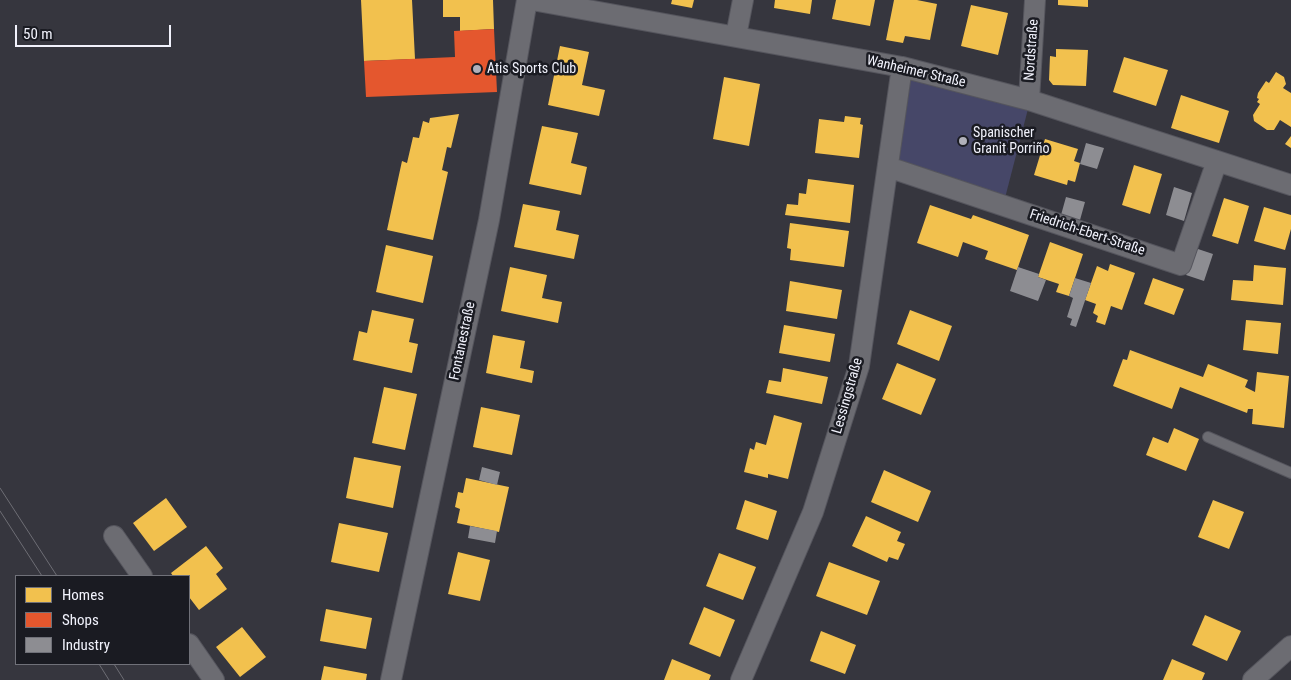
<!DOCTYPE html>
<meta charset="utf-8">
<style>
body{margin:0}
#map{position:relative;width:1291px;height:680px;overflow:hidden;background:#36363e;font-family:"Roboto Condensed",sans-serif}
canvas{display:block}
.legend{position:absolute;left:15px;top:575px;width:175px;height:90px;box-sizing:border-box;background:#1a1b22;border:1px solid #707179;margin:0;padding:6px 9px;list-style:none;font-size:15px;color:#f1f2fc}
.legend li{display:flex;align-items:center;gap:10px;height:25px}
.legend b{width:25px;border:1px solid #707179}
.scale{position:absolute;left:15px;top:25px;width:156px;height:22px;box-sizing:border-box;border:2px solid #f1f2fc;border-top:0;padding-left:6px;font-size:15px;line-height:18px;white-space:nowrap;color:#f1f2fc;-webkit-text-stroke:4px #1a1b22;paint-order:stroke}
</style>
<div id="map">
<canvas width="1291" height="680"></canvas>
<ul class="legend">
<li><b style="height:14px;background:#f2c14e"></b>Homes</li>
<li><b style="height:14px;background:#e4572e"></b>Shops</li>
<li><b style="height:14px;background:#8d8d92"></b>Industry</li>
</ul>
<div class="scale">50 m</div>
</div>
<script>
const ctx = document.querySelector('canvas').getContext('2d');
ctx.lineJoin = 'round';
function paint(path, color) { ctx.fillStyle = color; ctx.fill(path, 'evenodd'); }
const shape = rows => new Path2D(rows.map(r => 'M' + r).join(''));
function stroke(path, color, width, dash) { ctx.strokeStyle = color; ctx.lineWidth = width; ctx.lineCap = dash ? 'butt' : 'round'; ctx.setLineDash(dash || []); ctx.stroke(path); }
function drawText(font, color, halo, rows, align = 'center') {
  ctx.font = font + ' "Roboto Condensed",sans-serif'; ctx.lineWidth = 5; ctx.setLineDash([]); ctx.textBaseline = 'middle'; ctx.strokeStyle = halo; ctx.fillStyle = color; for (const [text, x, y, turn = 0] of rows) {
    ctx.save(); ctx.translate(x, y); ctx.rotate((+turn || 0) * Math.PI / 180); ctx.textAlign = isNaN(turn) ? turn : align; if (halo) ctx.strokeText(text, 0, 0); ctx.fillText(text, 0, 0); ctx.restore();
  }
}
paint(shape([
 [910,79,1028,109,1005,198,897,162]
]), '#464768');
paint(shape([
 [361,0,412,0,415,59,364,61],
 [443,0,493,0,494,29,460,31,460,17,443,17],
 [672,0,694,0,692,8,671,4],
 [775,0,812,0,810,14,774,8],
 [836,0,875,0,870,26,832,19],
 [894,0,917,0,937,4,930,40,905,36,903,43,886,40],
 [1058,0,1088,0,1088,7,1058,5],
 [971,5,1008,13,998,55,961,46],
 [560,46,589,52,582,85,605,90,599,116,548,105],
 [1056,49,1088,50,1086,86,1053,85,1049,80,1050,56,1056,57],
 [1124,57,1168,70,1156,106,1113,92],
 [1276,72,1284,77,1286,84,1283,88,1291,93,1291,127,1280,120,1274,130,1267,130,1254,121,1253,115,1260,104,1257,102,1259,99,1257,98,1258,93,1266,81,1269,83],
 [724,77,760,84,749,146,713,139],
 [1181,95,1229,111,1219,143,1171,128],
 [459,114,451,148,447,147,442,170,448,172,433,240,387,230,402,161,407,163,413,137,419,138,423,121,429,123,430,118],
 [845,116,861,118,860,124,863,125,859,158,815,153,819,119,844,122],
 [542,126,578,133,571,163,587,167,581,195,529,184],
 [1291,136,1291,148,1285,144],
 [1045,139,1078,149,1074,161,1080,163,1075,182,1068,180,1067,185,1034,175],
 [1134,165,1162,174,1150,214,1122,205],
 [808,179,854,185,850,223,785,215,787,204,798,205,799,193,806,194],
 [1224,198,1249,206,1238,244,1212,236],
 [523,204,560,211,556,230,579,235,574,259,514,247],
 [930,205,971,219,973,215,1029,235,1017,270,985,259,988,251,963,242,958,257,917,243],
 [1264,207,1291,215,1291,229,1285,250,1254,241],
 [790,223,849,231,844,267,790,260,791,249,787,248],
 [1050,242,1083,254,1069,296,1056,292,1059,284,1038,277],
 [386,245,433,256,423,303,376,292],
 [1110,264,1135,273,1122,310,1111,306,1105,325,1096,322,1098,316,1093,313,1096,304,1085,300,1097,266,1108,271],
 [1254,265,1286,268,1283,305,1231,300,1233,280,1253,281],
 [510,267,547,275,542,298,562,302,558,323,501,311],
 [1153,278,1184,289,1174,315,1144,304],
 [790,281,842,290,837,319,786,311],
 [372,310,414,319,409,342,418,344,412,373,353,360,359,331,367,333],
 [910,310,952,326,939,361,897,344],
 [1246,320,1281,323,1278,354,1243,350],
 [784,325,835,334,830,362,779,353],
 [493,335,525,341,520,368,534,371,532,383,486,373],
 [1130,350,1203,377,1208,364,1248,380,1245,387,1255,392,1257,372,1289,376,1284,428,1252,424,1253,409,1248,409,1247,413,1180,387,1172,409,1113,386,1123,359,1127,360],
 [897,363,936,379,921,415,882,399],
 [783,368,828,377,822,404,766,393,769,380,781,382],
 [384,387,417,394,405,450,372,443],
 [481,407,520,415,512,455,473,447],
 [774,415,802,423,788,479,768,474,768,478,744,472,750,448,754,450,756,442,766,445],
 [1174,428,1199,439,1186,471,1146,455,1153,437,1168,443],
 [354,457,401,466,393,508,346,498],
 [884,470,931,491,918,522,871,502],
 [466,478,509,487,499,532,457,523,460,509,455,507,458,492,463,493],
 [166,498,187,527,154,551,133,523],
 [745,500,777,511,768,540,736,529],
 [1213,500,1244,512,1229,549,1198,537],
 [866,516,901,532,897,541,905,544,898,560,889,557,887,562,852,546],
 [339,523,388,533,379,572,331,562],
 [206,546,223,568,216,574,227,589,199,610,189,597,189,576,173,576,171,573],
 [458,552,490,560,480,601,448,594],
 [719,553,756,567,743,600,706,586],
 [829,562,880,581,867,615,816,596],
 [704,607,735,620,720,657,689,644],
 [326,609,372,618,366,649,320,641],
 [1205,615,1241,631,1227,661,1192,645],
 [242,627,266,657,240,677,216,647],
 [821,631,856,645,845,674,810,661],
 [672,659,711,675,709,680,664,680],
 [1172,659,1205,673,1202,680,1163,680],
 [324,666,367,674,366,680,321,680]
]), '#f2c14e');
paint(shape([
 [494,29,497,92,366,97,364,61,455,57,454,31]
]), '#e4572e');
paint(shape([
 [1086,143,1104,148,1097,169,1080,164],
 [1174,187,1192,193,1184,221,1166,215],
 [1066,197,1085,202,1080,220,1061,215],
 [1195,248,1213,254,1204,281,1186,275],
 [1018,267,1039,274,1038,277,1046,280,1038,301,1010,291],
 [1075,278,1091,283,1076,327,1070,325,1072,319,1067,317,1073,298,1069,296],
 [482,467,500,472,497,485,479,480],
 [470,526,497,531,495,543,468,538]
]), '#8d8d92');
const service = shape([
 [1208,437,1291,473]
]);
const minor = shape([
 [532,0,902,67,1029,100,1291,185],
 [736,36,743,0],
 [1029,100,1035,0],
 [888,167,1181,265,1217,161],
 [114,536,142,576],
 [189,644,214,680],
 [391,680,489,220,527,0],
 [741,680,813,512,859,366,902,67],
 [1253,680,1291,646]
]);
stroke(service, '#55555d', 12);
stroke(minor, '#55555d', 22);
stroke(service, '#6c6c72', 10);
stroke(minor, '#6c6c72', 20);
stroke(shape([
 [0,488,57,576],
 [0,511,42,576],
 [99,664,109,680],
 [114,664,124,680]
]), '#6e6e75', 1);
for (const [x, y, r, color] of [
 [477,69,5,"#b0b0ba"],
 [963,141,5,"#b0b0ba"]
]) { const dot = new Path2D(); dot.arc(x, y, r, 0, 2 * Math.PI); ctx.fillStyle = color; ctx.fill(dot); stroke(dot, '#1a1b22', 2); }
drawText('14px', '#f1f2fc', '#1a1b22', [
 ["Nordstraße",1032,50,-86],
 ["Wanheimer Straße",916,72,13],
 ["Friedrich-Ebert-Straße",1087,233,18],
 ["Fontanestraße",463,341,-78],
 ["Lessingstraße",848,396,-74]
]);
drawText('14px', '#f1f2fc', '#1a1b22', [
 ["Atis Sports Club",487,69],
 ["Spanischer",973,133],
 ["Granit Porriño",973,149]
], 'left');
</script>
